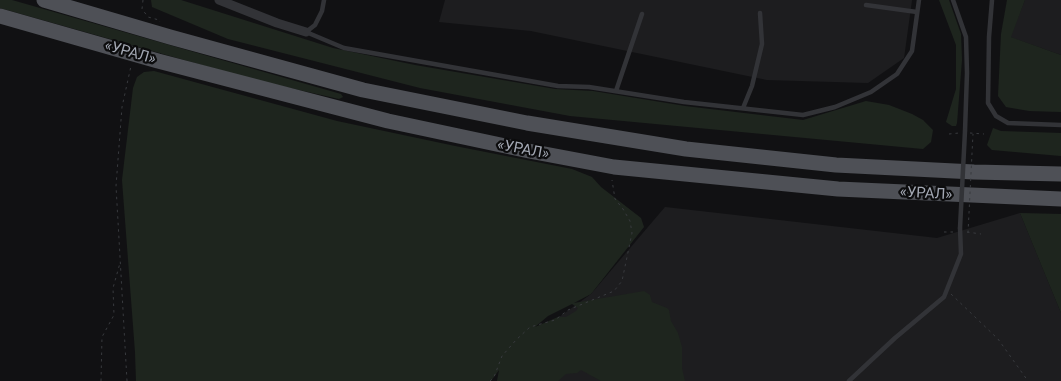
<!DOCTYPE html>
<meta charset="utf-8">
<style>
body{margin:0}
canvas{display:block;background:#111113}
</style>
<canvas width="1061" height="381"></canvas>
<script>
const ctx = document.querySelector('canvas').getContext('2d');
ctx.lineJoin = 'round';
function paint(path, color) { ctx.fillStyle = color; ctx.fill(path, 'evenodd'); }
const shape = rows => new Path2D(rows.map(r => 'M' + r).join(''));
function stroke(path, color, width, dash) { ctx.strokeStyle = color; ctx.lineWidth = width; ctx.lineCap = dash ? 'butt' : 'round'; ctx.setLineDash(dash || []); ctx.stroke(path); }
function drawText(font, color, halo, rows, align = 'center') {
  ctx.font = font + ' Roboto,sans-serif'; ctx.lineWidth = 4.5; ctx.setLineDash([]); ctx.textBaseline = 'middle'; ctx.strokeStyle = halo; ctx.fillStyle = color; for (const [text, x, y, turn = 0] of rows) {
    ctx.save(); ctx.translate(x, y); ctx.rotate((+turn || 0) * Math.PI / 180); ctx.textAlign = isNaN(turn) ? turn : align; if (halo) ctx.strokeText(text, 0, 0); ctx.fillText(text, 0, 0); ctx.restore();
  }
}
paint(shape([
 [445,0,912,0,904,58,868,83,767,80,531,31,439,22],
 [1025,0,1061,0,1061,55,1010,37],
 [665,207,937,238,1020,213,1061,313,1061,381,498,381,526,341,591,294]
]), '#1d1d1f');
paint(shape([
 [0,0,12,0,341,94,343,97,339,99,255,80,0,8],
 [151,0,181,0,333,48,415,65,555,89,593,91,685,106,803,120,866,101,889,105,912,114,923,120,933,130,931,142,923,149,570,116,420,88,228,39,152,7],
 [939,0,949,0,961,34,962,60,957,123,956,126,952,126,946,122,956,89,956,45],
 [1007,0,1025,0,1011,37,1061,55,1061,112,1029,111,1006,107,998,96,1001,34],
 [154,71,337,121,455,146,572,169,592,177,601,187,641,218,644,227,591,294,574,303,644,291,650,295,652,302,667,308,669,310,671,321,678,333,682,347,682,368,685,381,601,381,581,370,577,373,566,374,558,381,497,381,499,370,491,381,136,381,135,352,122,180,133,88,137,77,144,72],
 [572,304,578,308,576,311,566,317,558,317,535,327,548,316],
 [993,128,1001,131,1061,133,1061,156,992,150,987,145],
 [1020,213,1061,214,1061,313,1040,262]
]), '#1e251e');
stroke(shape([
 [143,0,142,9,148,17,159,20,160,22],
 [970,133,984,134],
 [949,134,959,133],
 [944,232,953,232],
 [967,232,981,234],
 [951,294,998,339,1028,381],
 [101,381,102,337,114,315,113,288,120,263],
 [127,381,116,186,122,107,131,66],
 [490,381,494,377,502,356,516,340,530,327,555,320,568,310,614,291,622,281,632,233,630,221,623,209,615,199,612,180]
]), '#383a3e', 1, [2.5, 4]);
stroke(shape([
 [324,0,322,11,315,25,306,32,344,48,558,86,589,87,684,102,803,115,835,107,871,92,897,74,912,51,919,0],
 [953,0,966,37,967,73,965,131],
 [992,0,989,37,988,103,996,116,1008,123,1061,125],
 [866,5,917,12],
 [616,91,642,14],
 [743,108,752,86,762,44,760,13],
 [849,381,895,338,944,297,961,254,960,228]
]), '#323337', 4.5);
stroke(shape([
 [219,0,277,23,306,32]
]), '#323337', 9);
stroke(shape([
 [44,0,170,37,363,90,527,123,686,149,836,165,974,172,1061,174],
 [0,16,158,61,388,121,529,151,614,167,838,189,1061,199]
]), '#4e5056', 15);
stroke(shape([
 [968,233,973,134]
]), '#383a3e', 1, [2.5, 4]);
stroke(shape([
 [960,228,965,131]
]), '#323337', 4.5);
drawText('15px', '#a3a8b3', '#0c0c0d', [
 ["«УРАЛ»",130,53,16],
 ["«УРАЛ»",523,150,11],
 ["«УРАЛ»",926,194,3]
]);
</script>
